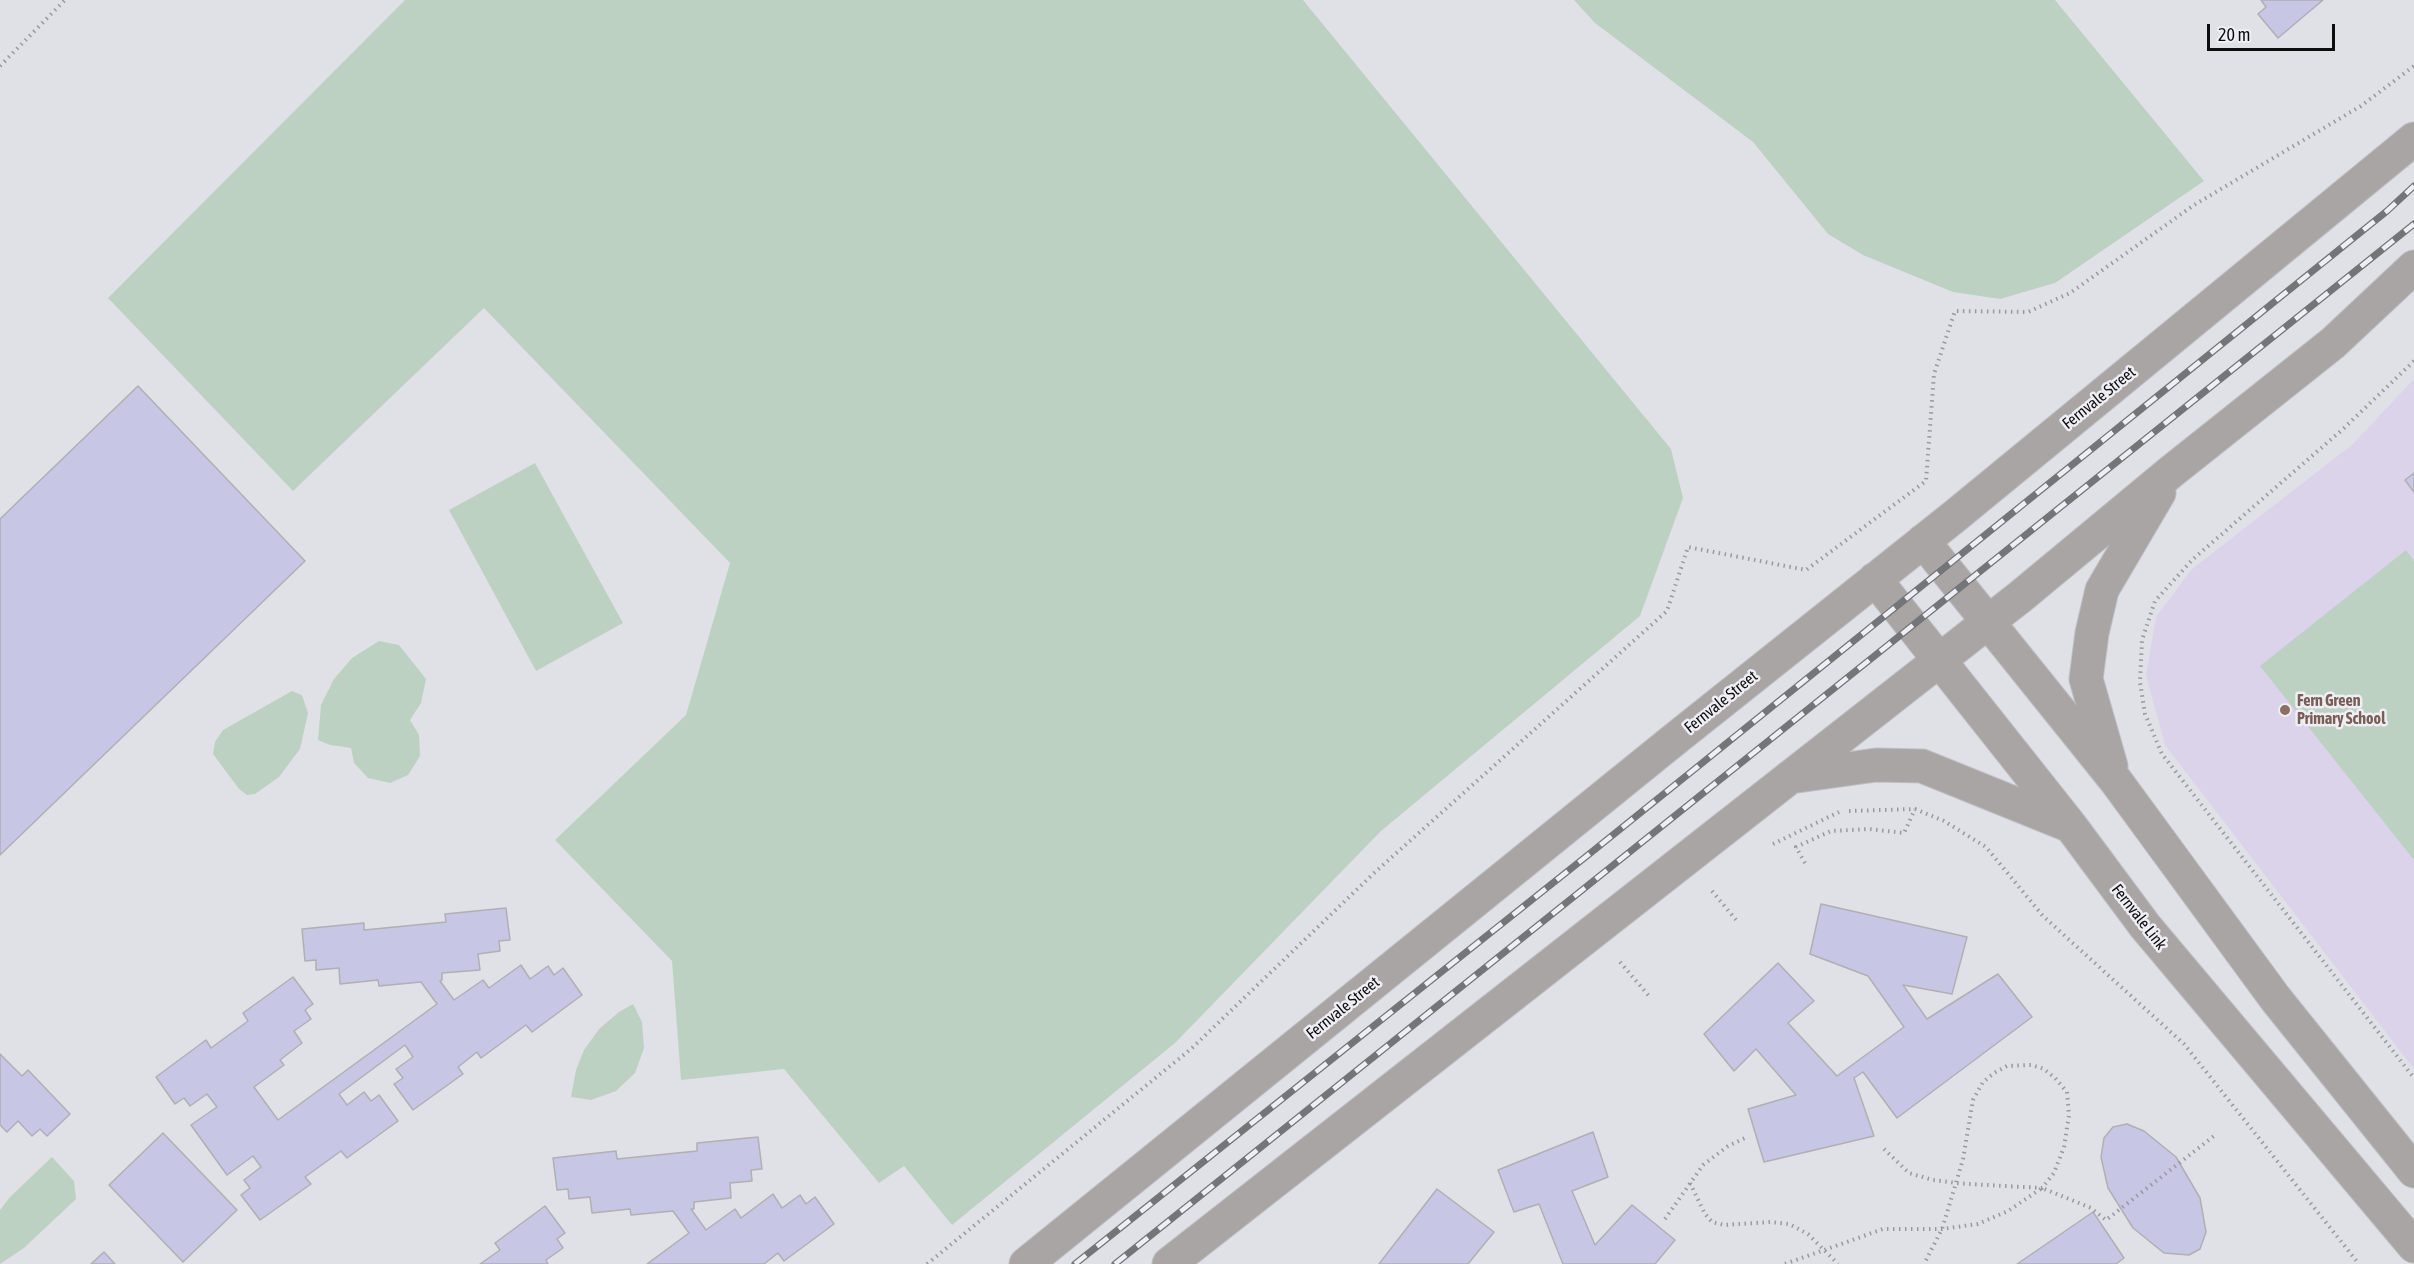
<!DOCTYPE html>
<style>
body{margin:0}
#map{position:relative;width:2414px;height:1264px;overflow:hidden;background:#e0e1e6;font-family:"Asap Condensed",sans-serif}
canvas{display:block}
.scale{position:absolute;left:2207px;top:24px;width:128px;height:27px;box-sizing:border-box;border:3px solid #0d0d0f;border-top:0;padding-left:8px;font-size:18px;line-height:21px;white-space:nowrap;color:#0d0d0f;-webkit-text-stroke:4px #eeeef4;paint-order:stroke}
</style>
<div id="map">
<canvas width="2414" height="1264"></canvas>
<div class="scale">20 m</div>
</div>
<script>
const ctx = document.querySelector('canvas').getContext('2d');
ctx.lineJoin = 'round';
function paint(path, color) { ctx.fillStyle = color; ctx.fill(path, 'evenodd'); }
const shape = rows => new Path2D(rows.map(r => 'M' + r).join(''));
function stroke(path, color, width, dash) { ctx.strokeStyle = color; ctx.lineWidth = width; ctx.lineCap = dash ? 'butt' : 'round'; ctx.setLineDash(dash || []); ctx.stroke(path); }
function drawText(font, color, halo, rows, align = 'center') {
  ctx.font = font + ' "Asap Condensed",sans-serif'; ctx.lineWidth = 5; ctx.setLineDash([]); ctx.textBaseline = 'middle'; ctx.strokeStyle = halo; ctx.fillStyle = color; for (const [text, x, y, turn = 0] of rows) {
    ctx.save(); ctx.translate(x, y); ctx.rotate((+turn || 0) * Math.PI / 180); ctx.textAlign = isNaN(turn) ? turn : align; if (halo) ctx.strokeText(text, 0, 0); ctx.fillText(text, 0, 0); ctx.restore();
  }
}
paint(shape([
 [2414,379,2414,1069,2165,745,2146,675,2156,617,2192,569,2353,444]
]), '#dad3e9');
paint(shape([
 [405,0,1303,0,1671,449,1683,498,1640,616,1381,831,1175,1043,952,1225,904,1166,879,1183,784,1069,681,1080,672,961,555,840,686,715,730,563,484,308,293,491,108,298],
 [1574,0,2055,0,2204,181,2055,283,2000,299,1953,292,1863,255,1828,234,1753,142,1595,23],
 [535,463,623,623,536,671,449,510],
 [2406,550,2414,561,2414,860,2260,666],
 [379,641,399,645,426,679,421,703,410,720,419,735,420,756,408,775,390,783,368,778,354,763,351,748,330,745,318,740,321,705,334,679,352,658],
 [292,691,302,695,308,713,300,749,279,777,255,794,247,795,239,789,213,754,215,742,223,730],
 [633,1004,642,1022,644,1048,635,1073,616,1091,591,1100,571,1097,576,1070,584,1050,599,1029,619,1012],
 [52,1157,74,1181,76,1199,24,1248,0,1264,0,1210,10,1197]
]), '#bdd1c3');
const building = shape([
 [2261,0,2323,0,2278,38,2258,14,2266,7,2261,0],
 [138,386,305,561,0,855,0,519,138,386],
 [2414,473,2414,492,2405,480,2414,473],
 [1821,904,1967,937,1952,994,1903,985,1927,1019,1998,974,2032,1017,1897,1118,1863,1072,1854,1078,1874,1136,1764,1162,1748,1109,1796,1095,1756,1049,1734,1071,1704,1034,1778,963,1814,1001,1788,1023,1837,1076,1904,1027,1868,976,1810,954,1821,904],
 [506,908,510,940,499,941,500,951,478,954,480,970,442,973,442,980,440,981,454,1000,483,980,489,988,521,965,530,979,548,966,554,975,563,968,582,995,532,1032,526,1025,481,1058,477,1052,458,1067,463,1074,413,1110,394,1084,403,1078,396,1069,413,1057,405,1045,339,1094,347,1105,364,1092,371,1101,379,1095,398,1121,347,1158,341,1151,305,1177,311,1184,260,1220,241,1195,250,1188,244,1180,261,1167,253,1156,227,1175,191,1125,217,1107,207,1094,190,1106,184,1098,175,1104,156,1077,206,1040,211,1048,248,1021,243,1013,293,977,313,1004,305,1010,311,1019,294,1031,302,1043,280,1060,284,1065,254,1087,278,1120,437,1004,421,982,379,986,378,980,340,984,339,968,316,970,316,960,305,961,302,929,364,923,364,930,446,922,445,914,506,908],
 [0,1054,22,1076,28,1070,70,1114,47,1136,40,1129,32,1136,18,1121,7,1132,0,1125,0,1054],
 [2127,1124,2144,1131,2176,1157,2200,1198,2206,1232,2200,1249,2189,1255,2164,1253,2133,1228,2108,1188,2101,1157,2104,1138,2113,1127,2127,1124],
 [1593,1132,1608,1177,1572,1191,1595,1245,1632,1205,1675,1240,1655,1264,1563,1264,1539,1204,1514,1212,1498,1170,1593,1132],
 [163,1133,237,1210,183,1262,109,1185,163,1133],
 [758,1137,762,1169,751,1170,752,1181,730,1183,731,1198,694,1202,694,1209,691,1209,706,1230,735,1209,741,1218,773,1194,782,1208,800,1195,806,1204,815,1197,834,1224,784,1261,778,1253,764,1264,647,1264,689,1233,673,1211,631,1215,630,1209,592,1213,590,1197,569,1199,568,1189,557,1190,553,1158,616,1151,617,1159,697,1151,697,1143,758,1137],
 [1437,1189,1494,1232,1468,1264,1379,1264,1437,1189],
 [545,1206,565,1233,557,1239,563,1248,546,1260,548,1264,480,1264,500,1250,495,1243,545,1206],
 [2093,1212,2124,1258,2116,1264,2017,1264,2093,1212],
 [104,1252,115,1264,91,1264,104,1252]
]);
paint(building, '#c7c6e5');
stroke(building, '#afafb4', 1.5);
const minor = shape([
 [1923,541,2116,781,2275,998,2414,1171],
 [1875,579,2070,825,2145,926,2414,1246],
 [2111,766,2086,679,2092,633,2102,590,2159,493],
 [1790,777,1876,765,1922,766,2068,825],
 [1026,1264,1675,739,1955,516,2414,139],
 [1169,1264,2020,597,2172,471,2333,343,2414,267]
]);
stroke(minor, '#bebfc4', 35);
stroke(shape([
 [0,66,65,0],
 [2414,361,2343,429,2192,560,2155,601,2142,640,2140,682,2145,714,2162,754,2414,1078],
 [1849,811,1915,809,1944,821,1986,847,2043,916,2184,1044,2359,1264],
 [1773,844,1839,812],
 [1805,863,1796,847,1831,831,1869,829,1904,833,1915,809],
 [1712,891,1737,921],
 [1620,962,1649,996],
 [1884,1149,1909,1173,1933,1180,1956,1183,1969,1184,2042,1188,2054,1173,2064,1147,2069,1115,2067,1092,2055,1078,2044,1069,2032,1065,2007,1066,1994,1073,1983,1082,1973,1100,1963,1159,1956,1183,1942,1229,1924,1264],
 [1690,1183,1705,1214,1712,1222,1724,1225,1770,1222,1789,1224,1808,1234,1838,1264],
 [1665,1219,1703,1165,1728,1146,1747,1137],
 [927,1264,1191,1049,1372,875,1667,611,1688,547,1806,570,1926,481,1934,374,1955,311,2028,312,2070,293,2194,205,2361,106,2414,66],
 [1785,1264,1883,1229,1942,1229,1978,1224,2008,1211,2042,1188,2091,1208,2106,1220,2214,1136]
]), '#99999d', 4, [1.5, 4.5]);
stroke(minor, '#a8a5a4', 33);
const rail = shape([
 [1075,1264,1588,855,2387,211,2414,186],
 [1115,1264,2414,224]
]);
stroke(rail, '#747578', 7);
stroke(rail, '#eeeef4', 4.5, [14]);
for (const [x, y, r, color] of [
 [2285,710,6,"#8d6e63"]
]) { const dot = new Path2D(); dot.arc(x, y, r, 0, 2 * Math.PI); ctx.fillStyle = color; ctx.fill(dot); stroke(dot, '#eeeef4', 2); }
drawText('16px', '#0d0d0f', '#eeeef4', [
 ["Fernvale Street",2099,398,-39],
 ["Fernvale Street",1721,702,-39],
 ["Fernvale Link",2139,917,52],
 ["Fernvale Street",1343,1008,-39]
]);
drawText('bold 16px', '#785e54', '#eeeef4', [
 ["Fern Green",2297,701],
 ["Primary School",2297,719]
], 'left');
</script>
